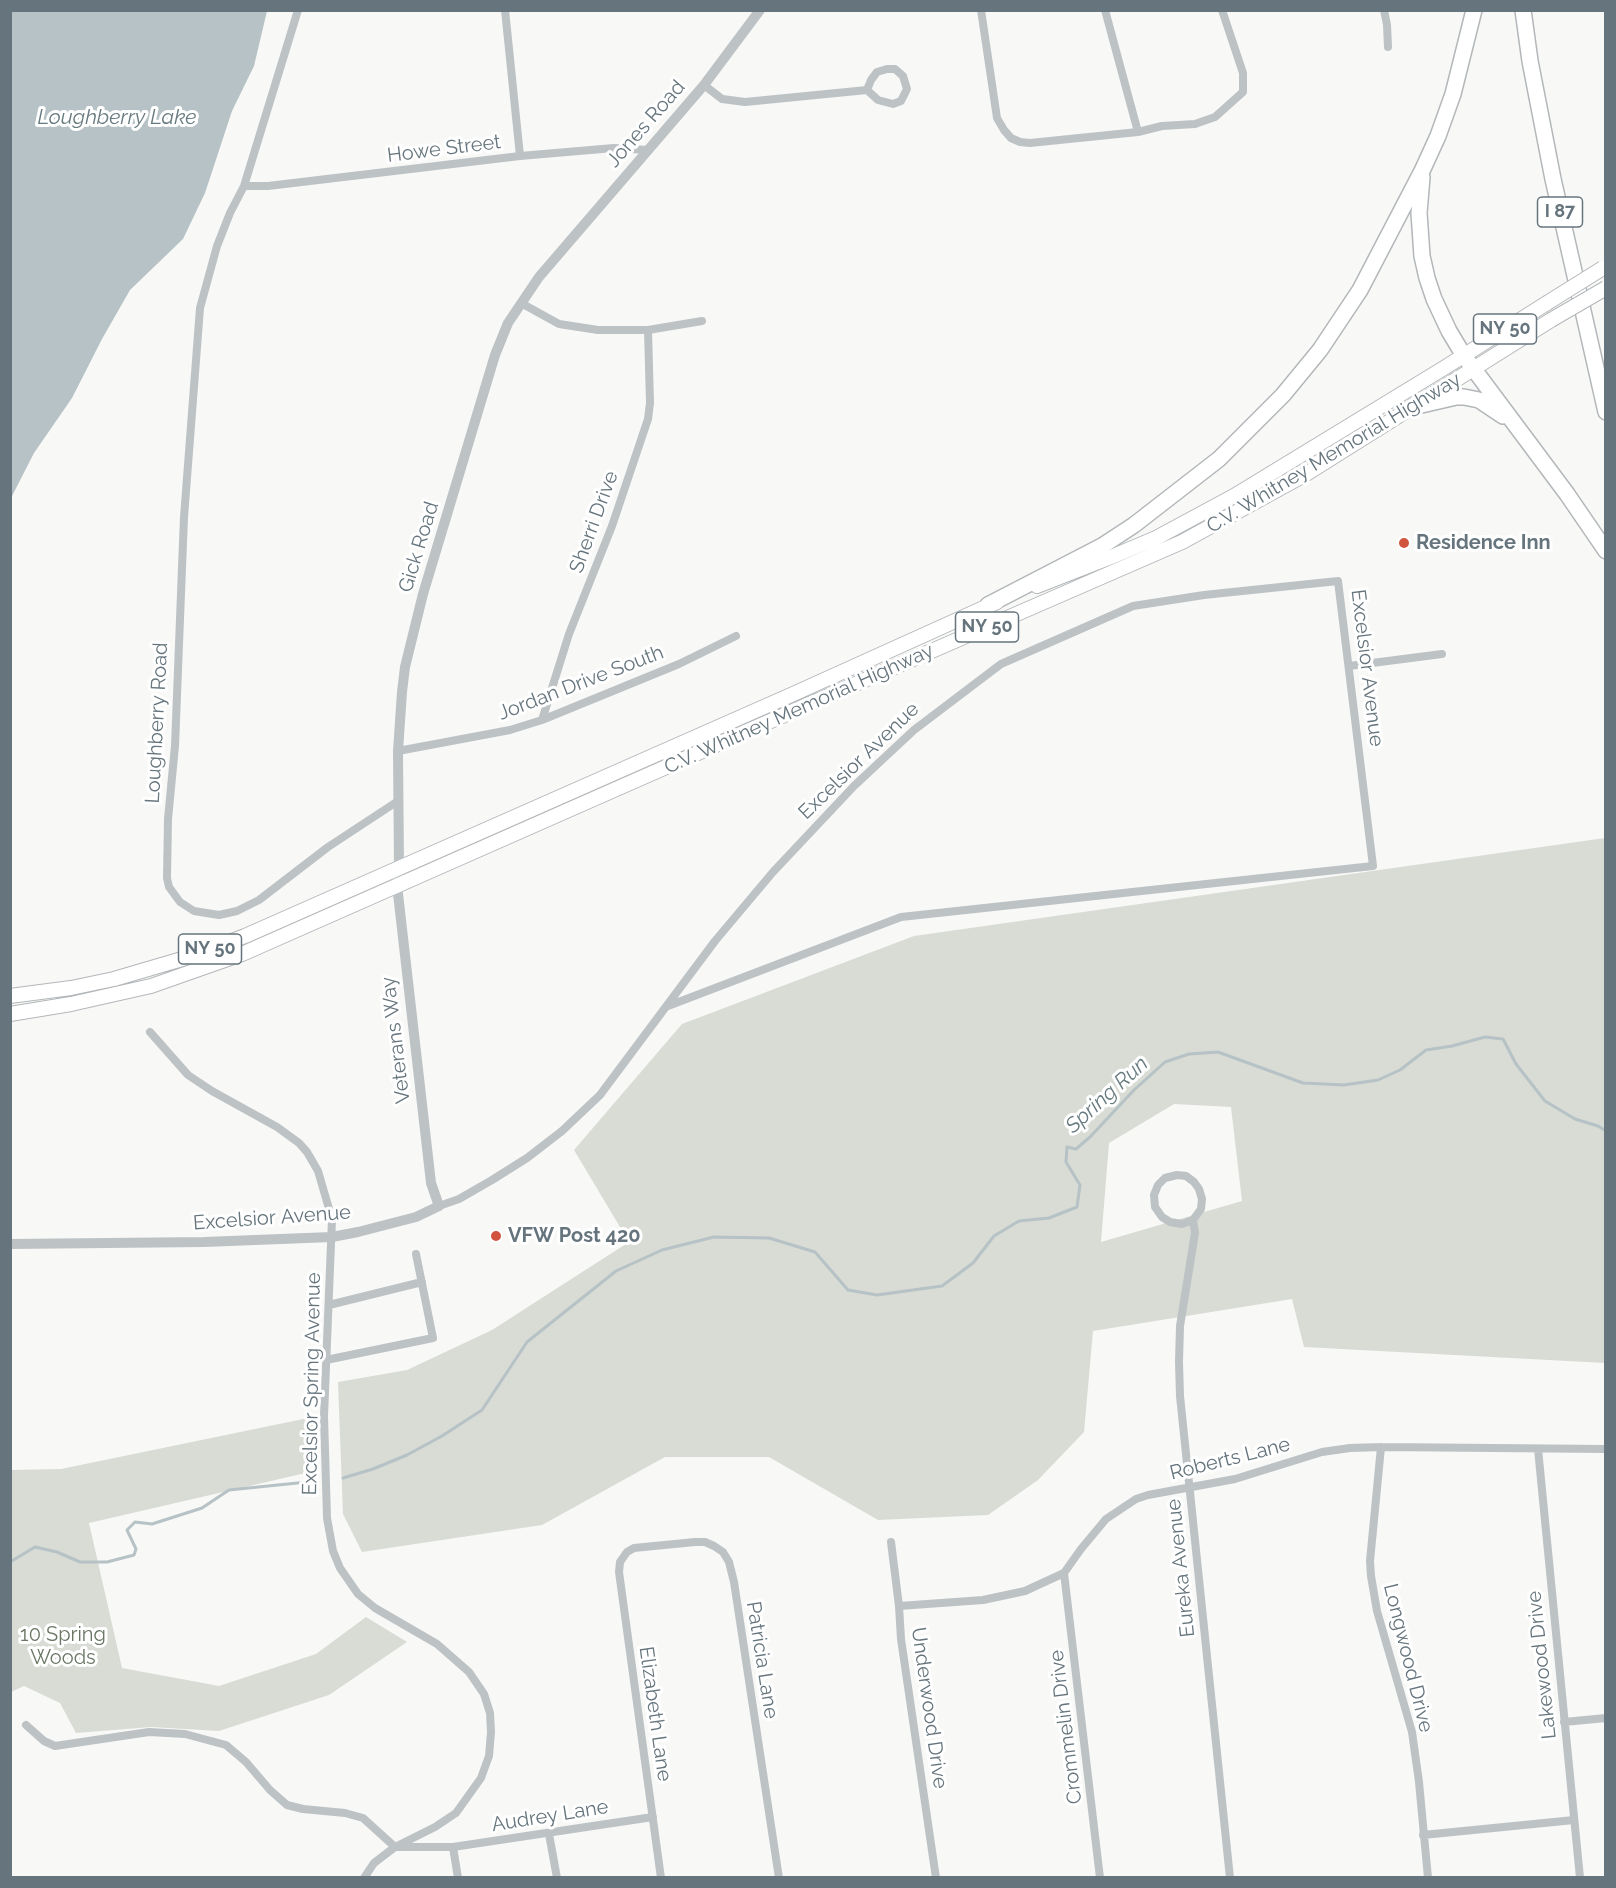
<!DOCTYPE html>
<style>
body{margin:0}
#map{position:relative;width:1616px;height:1888px;overflow:hidden;background:#f8f8f6;font-family:Raleway,sans-serif}
canvas{display:block}
.frame{position:absolute;inset:0;border:12px solid #66757d;pointer-events:none}
</style>
<div id="map">
<canvas width="1616" height="1888"></canvas>
<div class="frame"></div>
</div>
<script>
const ctx = document.querySelector('canvas').getContext('2d');
ctx.lineJoin = 'round';
function paint(path, color) { ctx.fillStyle = color; ctx.fill(path, 'evenodd'); }
const shape = rows => new Path2D(rows.map(r => 'M' + r).join(''));
function stroke(path, color, width, dash) { ctx.strokeStyle = color; ctx.lineWidth = width; ctx.lineCap = dash ? 'butt' : 'round'; ctx.setLineDash(dash || []); ctx.stroke(path); }
function drawText(font, color, halo, rows, align = 'center') {
  ctx.font = font + ' Raleway,sans-serif'; ctx.lineWidth = 6; ctx.setLineDash([]); ctx.textBaseline = 'middle'; ctx.strokeStyle = halo; ctx.fillStyle = color; for (const [text, x, y, turn = 0] of rows) {
    ctx.save(); ctx.translate(x, y); ctx.rotate((+turn || 0) * Math.PI / 180); ctx.textAlign = isNaN(turn) ? turn : align; if (halo) ctx.strokeText(text, 0, 0); ctx.fillText(text, 0, 0); ctx.restore();
  }
}
paint(shape([
 [1605,838,1605,1363,1304,1347,1292,1299,1093,1331,1084,1432,1038,1480,988,1515,878,1520,769,1457,665,1457,542,1525,362,1552,343,1514,338,1382,407,1370,492,1330,629,1242,574,1150,682,1024,914,936],
 [1174,1104,1231,1107,1242,1201,1101,1242,1109,1143],
 [313,1417,310,1472,89,1523,122,1668,219,1686,316,1654,366,1617,407,1642,329,1695,219,1731,151,1727,76,1733,60,1703,24,1686,11,1692,11,1470,61,1469]
]), '#d8dcd5');
paint(shape([
 [11,10,267,11,254,66,232,111,205,193,183,239,130,290,102,339,72,398,34,453,11,498]
]), '#b6c2c5');
stroke(shape([
 [343,1478,373,1469,407,1455,442,1436,482,1410,527,1342,616,1271,662,1250,714,1237,769,1238,815,1252,848,1290,877,1295,942,1286,973,1263,994,1236,1019,1221,1049,1218,1077,1207,1080,1185,1066,1162,1067,1147,1076,1149,1090,1137,1134,1090,1165,1062,1189,1054,1218,1052,1303,1083,1344,1085,1378,1080,1400,1070,1426,1050,1452,1046,1485,1037,1503,1039,1516,1064,1545,1101,1575,1119,1598,1126,1606,1131],
 [10,1562,35,1547,57,1552,80,1562,107,1562,134,1555,136,1549,127,1530,135,1522,152,1524,202,1508,229,1490,317,1481]
]), '#b6c2c5', 3);
const trunk = shape([
 [1037,586,1111,557,1156,538,1234,496,1444,368,1547,303],
 [10,996,71,988,114,979,189,957,245,936,791,695,997,602],
 [10,1014,71,1004,151,986,242,954,750,730,1182,542,1306,474,1551,320]
]);
const motorway = shape([
 [1523,10,1530,61,1553,179,1606,412],
 [1422,177,1419,213,1422,256,1427,278,1434,299,1449,331,1464,356,1567,494,1606,551],
 [1413,407,1456,397,1464,397,1479,400,1503,416],
 [988,605,1102,546,1134,525,1219,459,1283,395,1320,350,1360,290,1422,171,1438,136,1453,94,1474,10]
]);
stroke(trunk, '#b3b7ba', 16);
stroke(motorway, '#b3b7ba', 18);
stroke(shape([
 [298,10,244,186,230,213,217,246,200,308,184,517,175,746,168,819,167,878,169,887,180,902,194,911,219,915,237,911,259,900,328,847,398,801],
 [505,10,520,156],
 [981,10,997,118,1004,130,1011,138,1020,142,1030,143,1138,132,1162,126,1195,124,1215,117,1243,92,1243,73,1222,10],
 [1105,10,1138,132],
 [1384,10,1387,25,1388,47],
 [887,69,895,69,903,76,907,89,901,101,893,104,878,100,867,90,871,80,877,72,887,69],
 [704,85,722,99,745,102,867,90],
 [244,186,268,186,520,156,614,148,648,150],
 [521,303,559,324,598,330,648,330,702,321],
 [1349,666,1442,654],
 [542,720,569,634,612,526,648,419,650,403,648,330],
 [398,751,510,730,542,720,679,664,736,636],
 [439,1206,459,1199,492,1180,527,1158,562,1131,600,1095,715,941,773,872,854,786,914,730,1001,664,1133,606,1204,595,1338,581,1373,866,901,917,668,1006],
 [1193,1220,1182,1224,1170,1222,1162,1217,1155,1207,1154,1195,1158,1185,1165,1178,1177,1175,1186,1176,1194,1182,1199,1189,1202,1199,1201,1209,1193,1220,1195,1233,1180,1326,1179,1362,1180,1396,1230,1878],
 [329,1305,422,1282],
 [326,1360,433,1338,416,1254],
 [1381,1447,1370,1561,1371,1576,1377,1611,1412,1732,1419,1782,1428,1878],
 [1538,1449,1580,1878],
 [891,1542,899,1606,901,1639,936,1878],
 [1064,1573,1100,1878],
 [899,1606,983,1600,1025,1591,1064,1573,1081,1549,1106,1519,1136,1499,1148,1495,1235,1479,1322,1452,1350,1448,1381,1447,1606,1449],
 [1564,1722,1606,1718],
 [26,1725,44,1741,55,1746,149,1732,185,1734,226,1745,246,1762,270,1790,287,1805,303,1809,345,1813,363,1818,395,1847,435,1827,456,1813,481,1778,489,1756,491,1732,490,1713,484,1694,469,1672,437,1644,375,1608,358,1594,340,1568,333,1551,327,1518,324,1416,332,1219,318,1171,307,1152,299,1143,277,1127,212,1091,188,1075,150,1032],
 [549,1834,557,1878],
 [1423,1835,1574,1820],
 [453,1847,458,1878],
 [364,1878,374,1863,395,1847,453,1847,653,1817],
 [661,1878,619,1572,620,1562,627,1552,634,1548,695,1542,705,1542,714,1546,723,1552,729,1562,734,1582,779,1878]
]), '#bdc2c5', 8);
stroke(shape([
 [10,1244,204,1242,332,1237,358,1232,416,1217,439,1206,431,1183,397,885,399,867,398,751,402,692,405,667,423,594,495,355,508,323,539,277,704,85,760,10]
]), '#bdc2c5', 10);
stroke(trunk, '#fff', 14);
stroke(motorway, '#fff', 15);
const trunkBridge = shape([
 [1547,303,1603,268],
 [1551,320,1606,288]
]);
stroke(trunkBridge, '#b3b7ba', 16, []);
stroke(trunkBridge, '#fff', 14);
for (const [x, y, r, color] of [
 [1404,543,6,"#d0543e"],
 [496,1236,6,"#d0543e"]
]) { const dot = new Path2D(); dot.arc(x, y, r, 0, 2 * Math.PI); ctx.fillStyle = color; ctx.fill(dot); stroke(dot, '#fff', 2); }
for (const [x, y, w] of [
 [1560,212,45],
 [1505,329,63],
 [987,627,63],
 [210,949,63]
]) { const box = new Path2D(); box.roundRect(x - w / 2, y - 15, w, 30, 4.5); ctx.fillStyle = '#fff'; ctx.fill(box); stroke(box, '#66757d', 1.5); }
drawText('bold 18px', '#66757d', null, [
 ["I 87",1560,212],
 ["NY 50",1505,329],
 ["NY 50",987,627],
 ["NY 50",210,949]
]);
drawText('20px', '#66757d', '#fff', [
 ["Jones Road",646,124,-49],
 ["Howe Street",444,149,-7],
 ["C.V. Whitney Memorial Highway",1334,453,-31],
 ["Sherri Drive",594,522,-70],
 ["Gick Road",419,547,-73],
 ["Excelsior Avenue",1367,668,83],
 ["Jordan Drive South",581,683,-21],
 ["C.V. Whitney Memorial Highway",799,709,-24],
 ["Loughberry Road",157,723,-87],
 ["Excelsior Avenue",859,761,-44],
 ["Veterans Way",396,1040,-97],
 ["Excelsior Avenue",272,1218,-4],
 ["Excelsior Spring Avenue",312,1384,-89],
 ["Roberts Lane",1230,1459,-14],
 ["Eureka Avenue",1181,1568,-96],
 ["Longwood Drive",1408,1658,76],
 ["Patricia Lane",762,1660,81],
 ["Lakewood Drive",1542,1665,-96],
 ["Underwood Drive",929,1708,82],
 ["Elizabeth Lane",655,1714,82],
 ["Crommelin Drive",1066,1727,-97],
 ["Audrey Lane",550,1816,-9]
]);
drawText('bold 20px', '#66757d', '#fff', [
 ["Residence Inn",1416,543],
 ["VFW Post 420",508,1236]
], 'left');
drawText('20px', '#697664', '#fff', [
 ["10 Spring",63,1635],
 ["Woods",63,1658]
]);
drawText('italic 21px', '#667a7f', '#fff', [
 ["Loughberry Lake",117,118],
 ["Spring Run",1107,1095,-42]
]);
</script>
